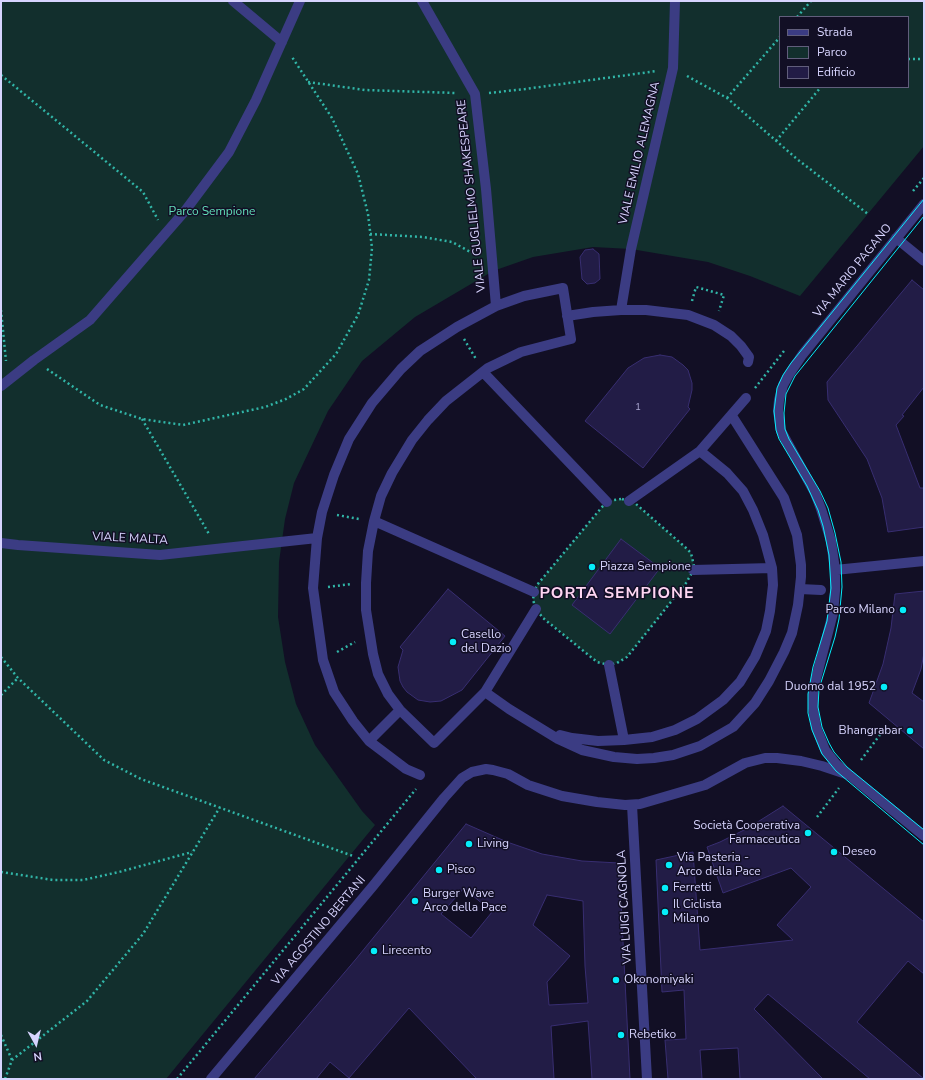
<!DOCTYPE html>
<meta charset="utf-8">
<style>
body{margin:0}
#map{position:relative;width:925px;height:1080px;overflow:hidden;background:#120f25;font-family:"Nunito Sans",sans-serif}
canvas{display:block}
.frame{position:absolute;inset:0;border:2px solid #d7d4fe;pointer-events:none}
.legend{position:absolute;left:779px;top:16px;width:130px;height:72px;box-sizing:border-box;background:#120f25;border:1px solid #615e7c;margin:0;padding:5px 7px;list-style:none;font-size:12px;color:#d7d4fe}
.legend li{display:flex;align-items:center;gap:8px;height:20px}
.legend b{width:20px;border:1px solid #615e7c}
.north{position:absolute;left:16px;top:1024px;width:40px;height:40px;-webkit-text-stroke:3px #120f25;paint-order:stroke;rotate:172deg;font-size:11px;font-weight:700;line-height:16px;text-align:center;color:#d7d4fe}
.north::after{content:'';display:block;margin:auto;width:14px;height:18px;background:#d7d4fe;clip-path:polygon(50% 0,100% 100%,50% 72%,0 100%)}
</style>
<div id="map">
<canvas width="925" height="1080"></canvas>
<div class="frame"></div>
<ul class="legend">
<li><b style="height:5px;background:#3b3c83"></b>Strada</li>
<li><b style="height:11px;background:#122f2d"></b>Parco</li>
<li><b style="height:11px;background:#221c46"></b>Edificio</li>
</ul>
<div class="north">N</div>
</div>
<script>
const ctx = document.querySelector('canvas').getContext('2d');
ctx.lineJoin = 'round';
function paint(path, color) { ctx.fillStyle = color; ctx.fill(path, 'evenodd'); }
const shape = rows => new Path2D(rows.map(r => 'M' + r).join(''));
function stroke(path, color, width, dash) { ctx.strokeStyle = color; ctx.lineWidth = width; ctx.lineCap = dash ? 'butt' : 'round'; ctx.setLineDash(dash || []); ctx.stroke(path); }
function drawText(font, color, halo, rows, align = 'center') {
  ctx.font = font + ' "Nunito Sans",sans-serif'; ctx.lineWidth = 3; ctx.setLineDash([]); ctx.textBaseline = 'middle'; ctx.strokeStyle = halo; ctx.fillStyle = color; for (const [text, x, y, turn = 0] of rows) {
    ctx.save(); ctx.translate(x, y); ctx.rotate((+turn || 0) * Math.PI / 180); ctx.textAlign = isNaN(turn) ? turn : align; if (halo) ctx.strokeText(text, 0, 0); ctx.fillText(text, 0, 0); ctx.restore();
  }
}
paint(shape([
 [1,1,924,1,924,146,800,296,750,276,708,262,631,249,593,247,533,257,493,271,415,317,362,361,328,411,294,483,285,519,279,562,278,617,285,662,296,704,315,745,362,811,375,825,166,1079,1,1079],
 [780,17,908,17,908,87,780,87],
 [622,499,636,504,685,547,691,553,694,566,692,573,686,583,627,657,617,663,609,665,597,662,543,618,536,609,533,600,534,592,537,585,602,507,607,502,614,500]
]), '#122f2d');
const building = shape([
 [593,249,599,254,600,279,595,283,587,284,582,279,580,257,585,250,593,249],
 [912,280,924,290,924,387,902,415,904,416,896,425,920,488,924,488,924,527,888,532,882,498,867,459,828,400,827,382,912,280],
 [660,355,672,357,683,365,688,370,692,383,692,390,688,407,690,409,643,468,585,421,628,368,644,358,660,355],
 [621,539,660,568,610,634,572,605,621,539],
 [448,589,505,636,462,690,441,701,430,702,418,700,407,692,403,687,400,681,398,667,403,650,400,647,448,589],
 [924,591,924,653,921,669,912,693,924,702,924,749,869,703,883,664,891,628,895,594,924,591],
 [783,806,924,922,924,974,908,961,857,1022,924,1079,870,1079,768,994,754,1009,823,1079,740,1079,738,1048,700,1050,702,1079,668,1079,665,1040,686,1039,684,990,662,992,656,860,693,852,700,950,793,940,777,925,811,887,791,868,723,893,707,847,720,842,748,828,783,806],
 [466,824,507,842,542,854,582,861,619,863,630,1079,592,1079,588,1021,551,1026,554,1079,477,1079,409,1008,349,1078,330,1062,316,1079,254,1079,356,959,466,824],
 [464,888,492,912,471,938,441,914,464,888],
 [547,895,583,901,585,966,588,1003,549,1005,547,982,570,956,533,925,547,895]
]);
paint(building, '#221c46');
stroke(building, '#382e71', 1);
stroke(shape([
 [797,17,811,1],
 [908,59,924,59],
 [1,75,143,192,158,220],
 [687,76,727,98,797,159,868,214],
 [308,82,365,90,456,93],
 [489,93,525,89,657,71],
 [727,98,780,37],
 [776,141,821,87],
 [913,191,924,178],
 [370,234,423,237,452,242,476,255],
 [692,301,696,287,724,295,719,311],
 [1,310,6,361],
 [464,339,476,359],
 [47,369,100,405,142,419,183,425,265,407,286,399,304,389,336,354,358,315,369,280,372,248,368,214,358,174,332,118,292,57],
 [755,388,784,351],
 [142,419,209,534],
 [622,499,636,504,685,547,691,553,694,566,692,573,686,583,627,657,617,663,609,665,597,662,543,618,536,609,533,600,534,592,537,585,602,507,607,502,614,500,622,499],
 [337,515,359,519],
 [328,587,351,584],
 [337,652,355,642],
 [1,657,18,678,104,760,141,779,353,856],
 [1,695,18,678],
 [861,760,882,732],
 [817,817,839,788],
 [1,872,53,880,83,880,119,872,192,852],
 [1,1035,12,1060],
 [5,1079,12,1060,87,1001,143,934,220,807],
 [177,1079,416,789]
]), '#31b5a7', 2.5, [2, 3]);
stroke(shape([
 [233,1,282,42],
 [422,1,475,94,486,189,496,306],
 [924,204,802,355,788,376,783,385,779,400,778,411,781,431,815,493,821,509,831,541,835,570,835,591,833,613,813,690,813,708,816,727,825,750,836,764,924,836],
 [896,238,924,261],
 [621,310,631,249,673,68,675,1],
 [567,316,593,312,621,310,646,310,688,315,714,325,731,336,741,346,749,357,748,362],
 [483,372,607,502],
 [1,386,34,360,90,320,185,211,229,152,256,100,300,1],
 [629,501,700,451,746,398],
 [374,521,534,592],
 [1,543,18,545,160,555,317,538],
 [693,570,772,568],
 [835,570,924,561],
 [800,589,821,590],
 [609,665,624,740],
 [485,692,509,709,558,739,582,750,614,757,637,759,654,758,673,755,700,746,733,727,755,703,769,681,784,652,792,633,798,605,801,577,801,565,797,535,784,498,732,416],
 [560,735,572,738,598,741,624,740,652,737,675,730,697,719,723,700,740,682,755,657,766,631,770,611,773,585,772,568,763,535,753,510,743,491,727,473,700,451],
 [369,741,400,710],
 [420,775,406,769,369,741,353,721,334,692,323,660,313,588,317,538,322,512,334,475,349,439,372,403,401,369,420,351,457,327,496,306,524,296,563,288,571,339,521,352,488,368,446,401,428,420,412,440,392,473,381,496,374,521,368,551,366,583,366,610,373,654,378,674,388,694,400,710,434,743,485,692,536,609],
 [632,805,647,1079],
 [211,1079,373,886,444,798,462,778,472,772,486,769,493,770,508,774,528,785,562,796,597,802,625,805,640,804,705,785,745,763,765,758,777,758,801,761,822,766,849,775]
]), '#3b3c83', 10);
stroke(shape([
 [924,199,791,363,783,375,777,388,774,411,776,430,779,439,807,486,818,510,823,526,829,555,831,588,827,621,813,667,808,694,808,713,812,730,822,754,836,771,924,845],
 [924,216,795,376,786,394,784,413,785,429,789,439,820,491,828,508,835,533,841,562,842,587,839,619,835,637,819,689,818,707,822,727,829,743,834,752,847,767,924,830]
]), '#05edfa', 1);
for (const [x, y, r, color] of [
 [592,567,4,"#05edfa"],
 [903,610,4,"#05edfa"],
 [453,642,4,"#05edfa"],
 [884,687,4,"#05edfa"],
 [910,731,4,"#05edfa"],
 [808,833,4,"#05edfa"],
 [469,844,4,"#05edfa"],
 [834,852,4,"#05edfa"],
 [669,865,4,"#05edfa"],
 [439,870,4,"#05edfa"],
 [665,888,4,"#05edfa"],
 [415,901,4,"#05edfa"],
 [665,912,4,"#05edfa"],
 [374,951,4,"#05edfa"],
 [616,980,4,"#05edfa"],
 [621,1035,4,"#05edfa"]
]) { const dot = new Path2D(); dot.arc(x, y, r, 0, 2 * Math.PI); ctx.fillStyle = color; ctx.fill(dot); stroke(dot, '#120f25', 1.5); }
drawText('10px', '#aaa6d0', null, [
 ["1",638,408]
]);
drawText('12px', '#d7d4fe', '#120f25', [
 ["VIALE EMILIO ALEMAGNA",640,153,-77],
 ["VIALE GUGLIELMO SHAKESPEARE",472,196,-96],
 ["VIA MARIO PAGANO",853,271,-51],
 ["VIALE MALTA",130,539,3],
 ["VIA LUIGI CAGNOLA",625,907,-93],
 ["VIA AGOSTINO BERTANI",319,931,-50]
]);
drawText('12px', '#61deb8', '#120f25', [
 ["Parco Sempione",212,212]
]);
drawText('12px', '#d7d4fe', '#120f25', [
 ["Piazza Sempione",600,567],
 ["Parco Milano",895,610,"right"],
 ["Casello",461,635],
 ["del Dazio",461,649],
 ["Duomo dal 1952",876,687,"right"],
 ["Bhangrabar",902,731,"right"],
 ["Società Cooperativa",800,826,"right"],
 ["Farmaceutica",800,840,"right"],
 ["Living",477,844],
 ["Deseo",842,852],
 ["Via Pasteria -",677,858],
 ["Arco della Pace",677,872],
 ["Pisco",447,870],
 ["Ferretti",673,888],
 ["Burger Wave",423,894],
 ["Arco della Pace",423,908],
 ["Il Ciclista",673,905],
 ["Milano",673,919],
 ["Lirecento",382,951],
 ["Okonomiyaki",624,980],
 ["Rebetiko",629,1035]
], 'left');
ctx.letterSpacing = '1px';
drawText('bold 16px', '#fed6f2', '#120f25', [
 ["PORTA SEMPIONE",617,594]
]);
ctx.letterSpacing = '0px';
</script>
